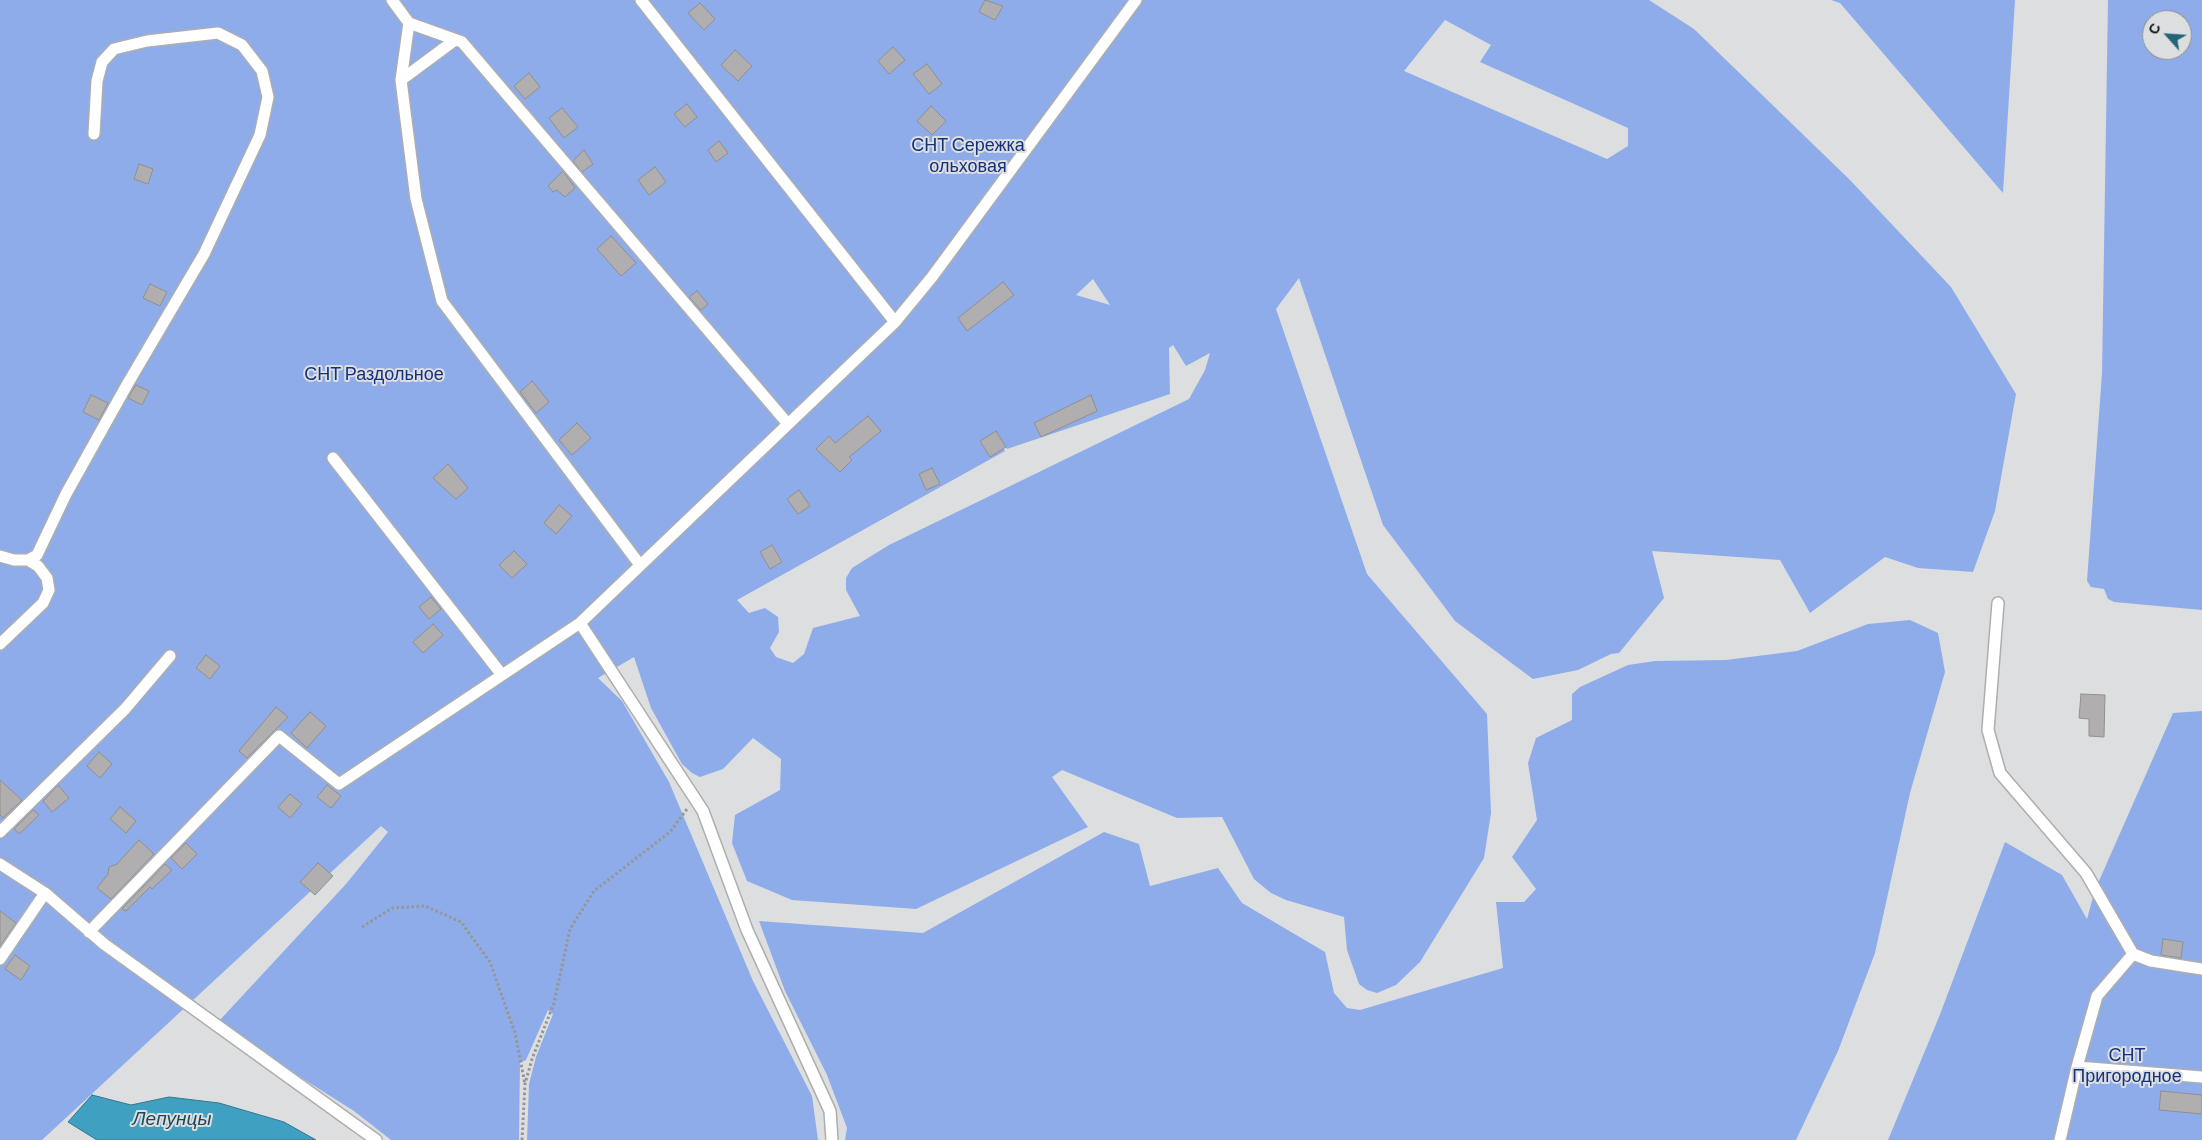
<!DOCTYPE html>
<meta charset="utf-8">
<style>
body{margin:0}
#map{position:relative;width:2202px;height:1140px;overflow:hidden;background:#dddedf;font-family:Barlow,sans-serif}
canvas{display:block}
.north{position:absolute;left:2142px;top:10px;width:50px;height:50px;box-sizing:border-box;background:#dddedf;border:1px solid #8d8d8e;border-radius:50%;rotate:296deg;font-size:14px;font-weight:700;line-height:20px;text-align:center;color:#141415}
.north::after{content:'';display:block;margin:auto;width:18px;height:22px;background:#25657a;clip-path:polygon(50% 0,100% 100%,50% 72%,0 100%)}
</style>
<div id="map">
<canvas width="2202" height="1140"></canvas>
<div class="north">С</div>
</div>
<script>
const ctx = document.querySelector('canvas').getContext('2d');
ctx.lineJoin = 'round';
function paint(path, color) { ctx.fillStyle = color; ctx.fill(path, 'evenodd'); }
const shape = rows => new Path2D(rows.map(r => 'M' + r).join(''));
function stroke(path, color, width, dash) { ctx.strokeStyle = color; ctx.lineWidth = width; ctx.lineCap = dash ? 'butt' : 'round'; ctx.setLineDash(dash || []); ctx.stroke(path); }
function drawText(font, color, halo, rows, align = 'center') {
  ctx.font = font + ' Barlow,sans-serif'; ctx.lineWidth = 4; ctx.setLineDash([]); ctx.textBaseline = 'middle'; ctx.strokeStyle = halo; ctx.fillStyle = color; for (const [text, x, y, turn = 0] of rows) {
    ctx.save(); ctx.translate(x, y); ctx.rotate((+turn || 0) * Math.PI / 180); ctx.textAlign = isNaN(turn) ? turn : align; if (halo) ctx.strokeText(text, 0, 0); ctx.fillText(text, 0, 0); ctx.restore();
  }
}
paint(shape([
 [0,0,1649,0,1694,29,1850,180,1951,287,2016,394,1995,511,1973,572,1918,568,1885,557,1810,613,1780,560,1652,551,1664,598,1619,653,1611,654,1578,670,1533,679,1455,621,1383,525,1299,278,1276,309,1367,574,1487,714,1491,813,1484,858,1420,962,1396,985,1377,993,1367,990,1359,984,1347,950,1344,917,1286,900,1271,893,1254,879,1222,817,1177,818,1062,770,1052,777,1088,827,916,909,792,900,747,881,732,843,735,815,780,790,781,759,753,738,723,769,700,777,692,773,682,764,651,708,634,657,598,678,622,701,669,782,753,981,812,1096,818,1140,527,1140,529,1084,536,1057,553,1014,548,1010,526,1060,520,1063,519,1140,391,1140,354,1111,278,1063,219,1021,346,884,388,832,381,826,42,1140,0,1140],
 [1445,20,1491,45,1480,62,1628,128,1628,146,1607,159,1404,71],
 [1093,279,1110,305,1076,295],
 [1173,345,1186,366,1210,353,1205,370,1189,399,889,545,852,568,846,578,846,590,860,616,813,628,804,654,793,663,776,657,770,648,779,632,778,617,765,608,749,613,737,600,1005,451,1000,441,1007,449,1170,394,1169,348],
 [1831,0,2015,0,2003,193,1840,3],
 [2108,0,2202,0,2202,610,2114,602,2108,599,2104,589,2091,587,2087,581,2102,373],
 [2152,20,2182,20,2182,50,2152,50],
 [1910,620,1938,633,1945,672,1910,793,1875,953,1838,1051,1796,1140,845,1140,847,1128,827,1075,785,991,759,921,923,933,1104,832,1139,844,1150,886,1218,868,1242,903,1325,952,1334,993,1347,1008,1360,1010,1503,968,1496,902,1524,902,1536,889,1512,857,1537,820,1528,763,1536,738,1572,720,1572,694,1580,687,1628,665,1655,661,1726,660,1797,651,1868,624],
 [2202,711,2202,1140,1888,1140,1939,1017,2005,842,2062,875,2087,919,2095,890,2173,713]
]), '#8eacea');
const water = shape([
 [92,1095,131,1105,169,1097,219,1103,284,1122,316,1140,97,1140,68,1122,92,1095]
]);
paint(water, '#40a0c2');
stroke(water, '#33768e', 1);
const building = shape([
 [985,0,1003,6,995,20,979,12,985,0],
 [700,3,715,19,704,30,688,13,700,3],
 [893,47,905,60,889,74,878,61,893,47],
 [735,50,752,66,738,81,721,65,735,50],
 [927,64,942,84,929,94,913,74,927,64],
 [529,73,540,87,525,99,514,86,529,73],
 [687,104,697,117,685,127,674,114,687,104],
 [931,106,946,121,932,135,917,121,931,106],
 [562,108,578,127,564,138,549,118,562,108],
 [719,141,728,153,716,162,708,150,719,141],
 [584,150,593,164,582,172,573,161,584,150],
 [139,164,153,169,148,184,134,179,139,164],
 [655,167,666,182,649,195,638,180,655,167],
 [563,171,575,188,565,197,557,190,553,192,548,186,563,171],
 [611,236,636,263,621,276,597,249,611,236],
 [1003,282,1014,295,967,331,958,318,1003,282],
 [150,284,167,292,160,306,143,298,150,284],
 [697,291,708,304,701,310,689,297,697,291],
 [532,381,549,402,536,413,520,392,532,381],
 [136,385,149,391,142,405,128,398,136,385],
 [91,395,108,403,99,420,83,412,91,395],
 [1091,395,1097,411,1041,437,1034,423,1091,395],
 [868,416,881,431,849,457,852,460,840,472,816,449,829,436,835,443,868,416],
 [577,423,591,438,572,455,559,440,577,423],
 [996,431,1006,447,990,457,980,441,996,431],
 [448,464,468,488,456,499,433,478,448,464],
 [932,468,940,484,926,490,919,474,932,468],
 [799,490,810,506,798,514,787,499,799,490],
 [559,505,572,516,556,534,544,523,559,505],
 [772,545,782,562,770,569,760,552,772,545],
 [514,551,527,564,512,578,499,565,514,551],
 [431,597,441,609,429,619,419,607,431,597],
 [433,624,443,635,423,653,413,642,433,624],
 [206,655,220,666,210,679,196,668,206,655],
 [2081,694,2105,695,2104,737,2089,736,2089,719,2079,718,2081,694],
 [276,707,288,717,247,758,239,751,276,707],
 [310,712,326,726,307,748,291,733,310,712],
 [99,752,112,764,100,778,87,766,99,752],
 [0,780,22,800,3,818,0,815,0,780],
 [58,785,69,798,52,812,43,801,58,785],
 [327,785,341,796,331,808,317,797,327,785],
 [290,794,302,804,290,818,278,807,290,794],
 [120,807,136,821,126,833,110,819,120,807],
 [33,810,39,815,19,834,14,829,33,810],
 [139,840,154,854,111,899,97,888,108,874,109,867,117,864,139,840],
 [186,843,197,854,182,869,171,858,186,843],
 [318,863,333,876,315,895,300,882,318,863],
 [165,864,172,870,152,889,150,887,126,911,122,909,165,864],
 [0,911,16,923,0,946,0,911],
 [2163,939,2183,942,2181,958,2161,955,2163,939],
 [15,955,30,966,21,980,5,969,15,955],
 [2161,1091,2202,1095,2202,1114,2159,1110,2161,1091]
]);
paint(building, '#b0aeae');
stroke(building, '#918f8f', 1);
const lane = shape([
 [392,0,409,23,401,80,416,199,442,301,640,565],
 [641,0,895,322],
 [409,23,462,42,788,424],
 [401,80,455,40],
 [333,458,502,675],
 [0,556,14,560,28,560,38,566,47,578,49,590,43,603,0,644],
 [28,560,37,555,66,494,128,383,204,254,260,135,268,97,262,71,242,45,218,33,147,41,114,49,102,62,97,81,94,134],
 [1998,603,1988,730,2000,773,2086,873,2133,954,2097,996,2077,1067,2060,1140],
 [0,832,125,709,170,656],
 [0,864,45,893,104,944,376,1140],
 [89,932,279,736,339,784,580,623],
 [2133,954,2151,961,2202,969],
 [0,959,45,893],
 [2077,1067,2202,1077],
 [832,1140,830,1111,747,930,703,811,580,623,895,322,932,277,1136,0]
]);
stroke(lane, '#adaeaf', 14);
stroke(shape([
 [362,927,392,908,425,906,461,922,490,962,515,1033,525,1084],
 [522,1140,525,1084,532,1059,554,1003,570,929,594,891,670,832,687,809]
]), '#969697', 3, [2.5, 2.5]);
stroke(lane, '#fff', 11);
drawText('18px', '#15327c', '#dddedf', [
 ["СНТ Сережка",968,145],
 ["ольховая",968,166],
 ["СНТ Раздольное",374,374],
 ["СНТ",2127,1055],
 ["Пригородное",2127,1076]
]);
drawText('italic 19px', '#1f4857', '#dddedf', [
 ["Лепунцы",172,1119]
]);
</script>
